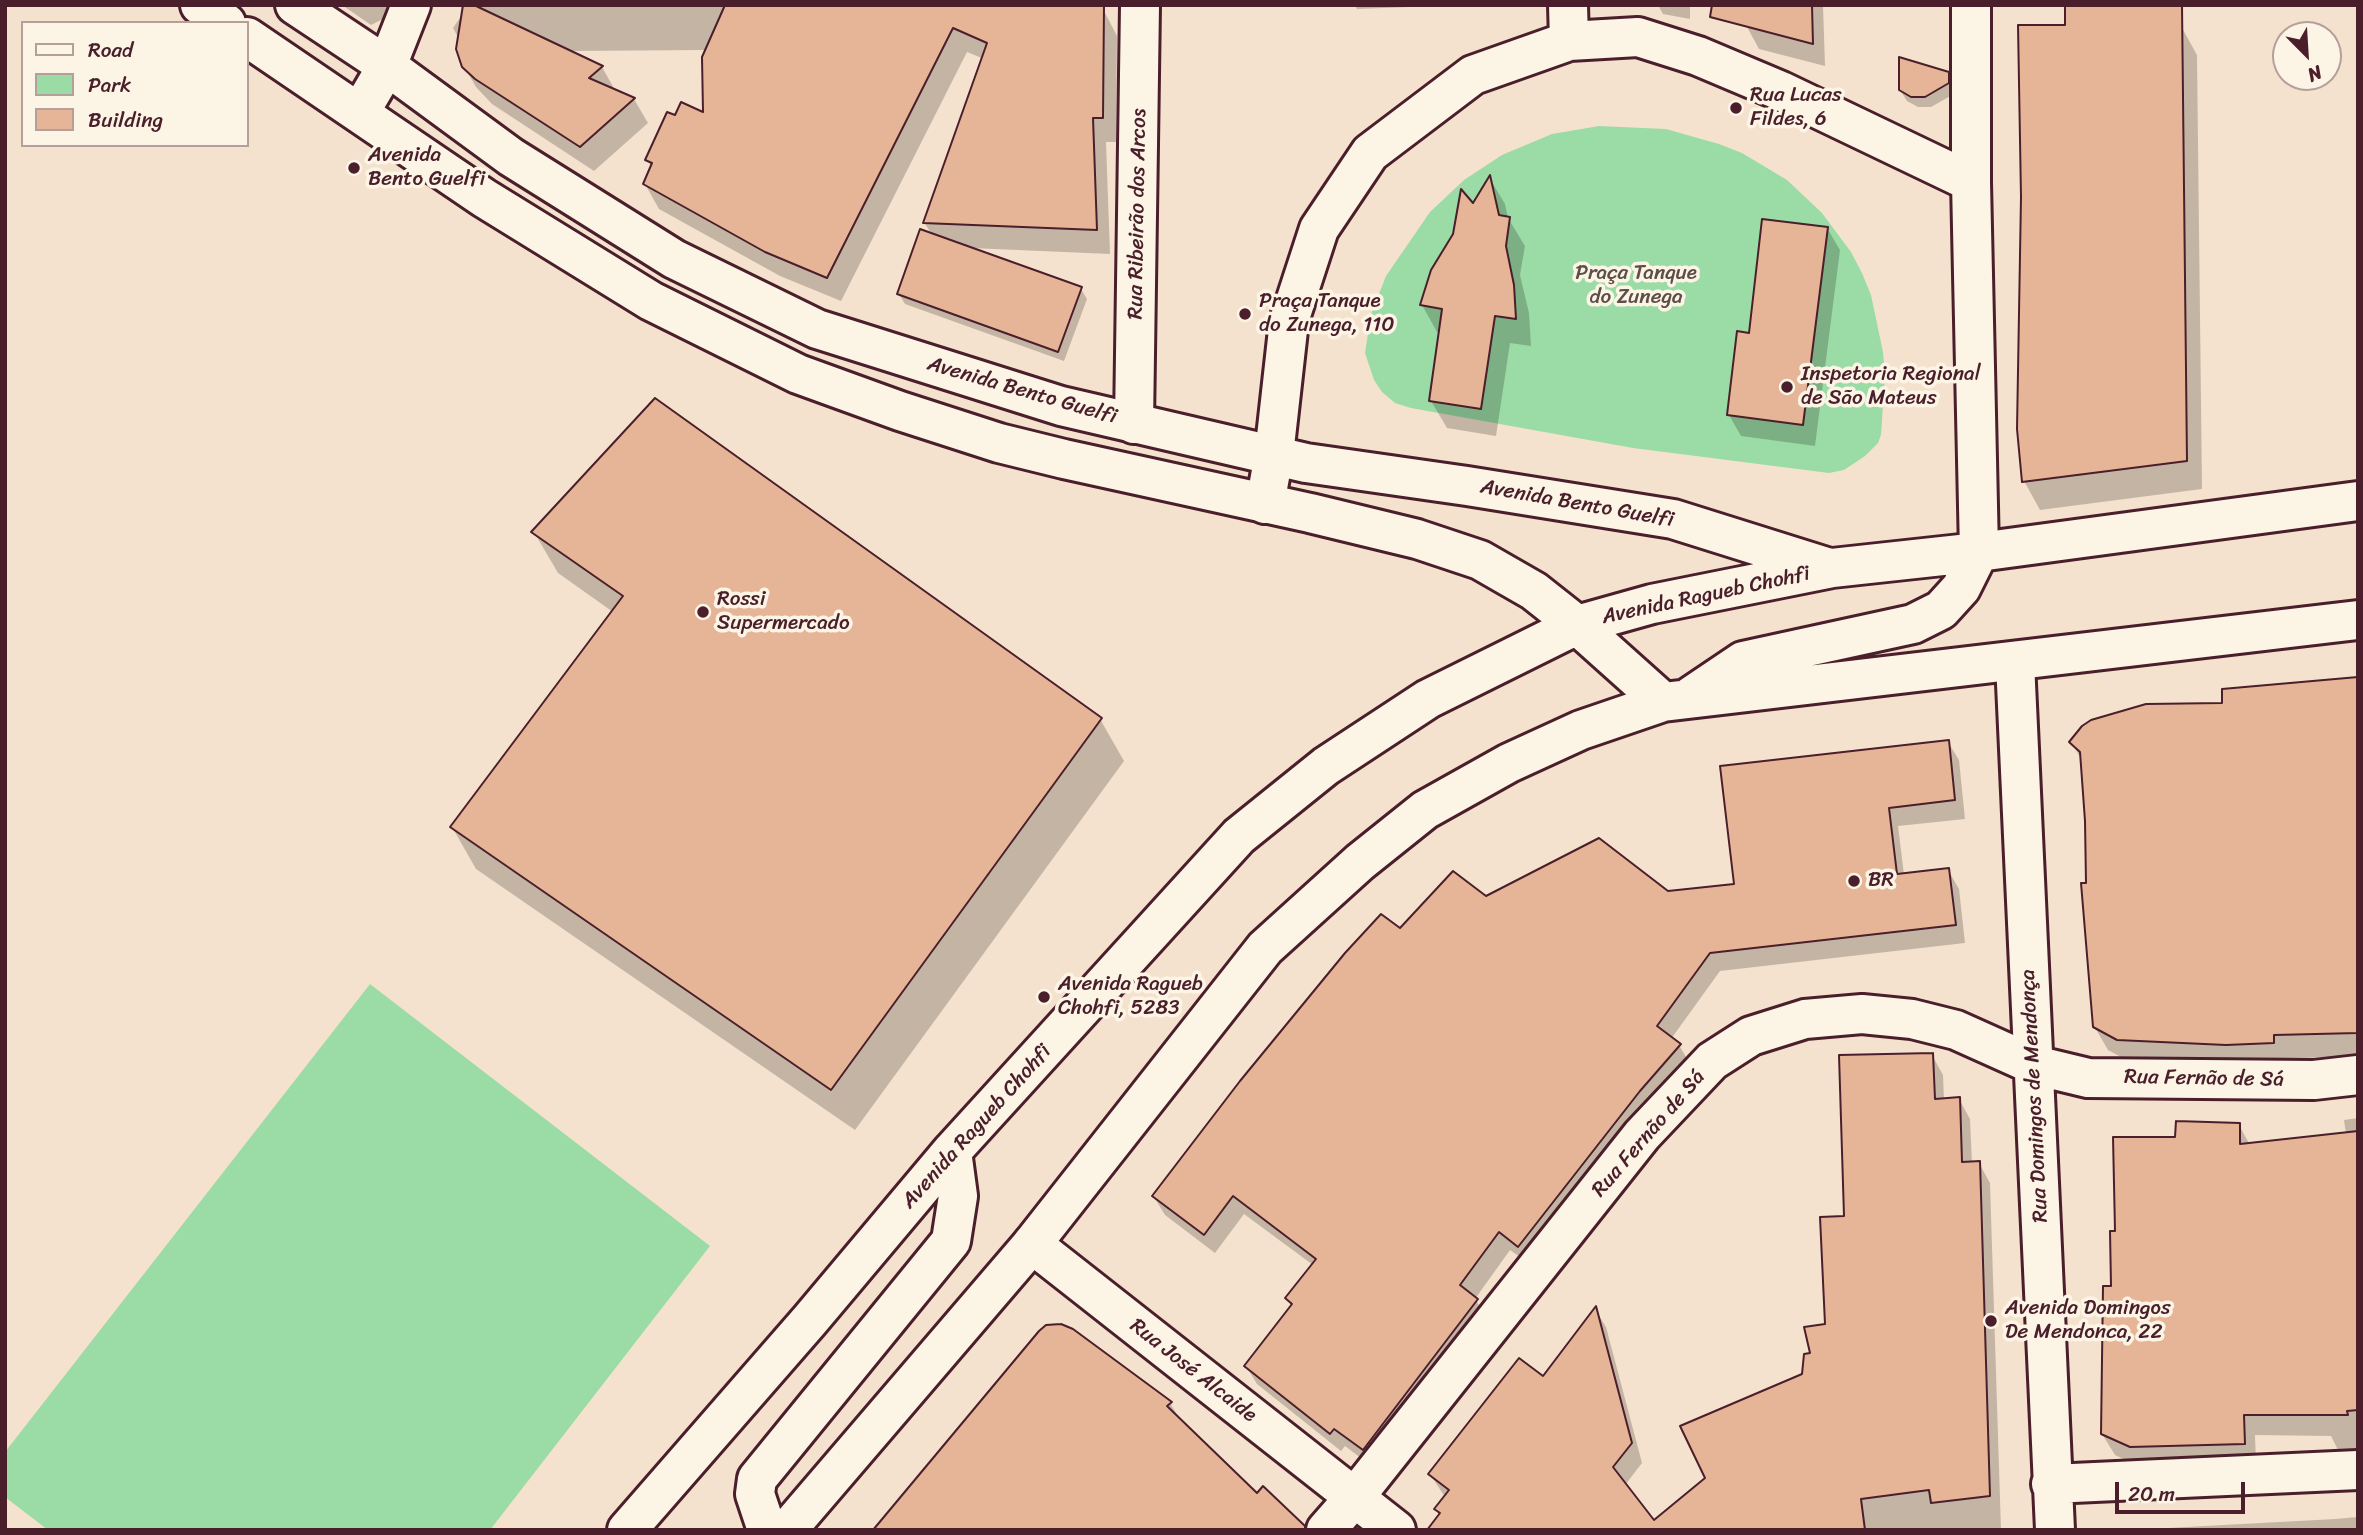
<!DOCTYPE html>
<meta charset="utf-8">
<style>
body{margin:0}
#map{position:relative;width:2363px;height:1535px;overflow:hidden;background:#f5e2ce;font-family:Sriracha,sans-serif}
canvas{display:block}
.frame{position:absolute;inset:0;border:7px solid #4a1f2b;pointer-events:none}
.legend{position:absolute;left:21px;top:21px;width:228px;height:126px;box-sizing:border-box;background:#fcf5e5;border:2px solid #b59f9b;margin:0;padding:9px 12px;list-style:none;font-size:21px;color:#4a1f2b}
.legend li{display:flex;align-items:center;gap:14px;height:35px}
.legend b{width:35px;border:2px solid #b59f9b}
.north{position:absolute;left:2272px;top:21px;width:70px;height:70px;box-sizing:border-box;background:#fcf5e5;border:2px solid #b59f9b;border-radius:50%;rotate:156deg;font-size:19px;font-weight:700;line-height:28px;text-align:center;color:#4a1f2b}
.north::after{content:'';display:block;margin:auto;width:24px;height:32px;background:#4a1f2b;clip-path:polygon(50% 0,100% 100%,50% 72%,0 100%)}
.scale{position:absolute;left:2115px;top:1482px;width:130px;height:32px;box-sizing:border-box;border:4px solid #4a1f2b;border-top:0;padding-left:9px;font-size:21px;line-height:24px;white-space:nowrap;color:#4a1f2b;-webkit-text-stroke:5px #fcf5e5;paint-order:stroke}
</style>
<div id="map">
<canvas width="2363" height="1535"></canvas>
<div class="frame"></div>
<ul class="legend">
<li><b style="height:9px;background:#fcf5e5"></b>Road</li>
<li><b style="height:19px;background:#9bdca6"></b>Park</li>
<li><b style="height:19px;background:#e6b597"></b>Building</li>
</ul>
<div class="north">N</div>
<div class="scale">20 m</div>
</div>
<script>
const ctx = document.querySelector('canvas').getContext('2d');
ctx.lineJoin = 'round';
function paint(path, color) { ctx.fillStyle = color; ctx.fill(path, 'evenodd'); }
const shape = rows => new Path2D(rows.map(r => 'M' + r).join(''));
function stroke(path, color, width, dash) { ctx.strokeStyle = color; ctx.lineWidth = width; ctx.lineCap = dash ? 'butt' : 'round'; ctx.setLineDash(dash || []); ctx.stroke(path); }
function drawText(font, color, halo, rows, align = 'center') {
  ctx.font = font + ' Sriracha,sans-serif'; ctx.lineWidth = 7; ctx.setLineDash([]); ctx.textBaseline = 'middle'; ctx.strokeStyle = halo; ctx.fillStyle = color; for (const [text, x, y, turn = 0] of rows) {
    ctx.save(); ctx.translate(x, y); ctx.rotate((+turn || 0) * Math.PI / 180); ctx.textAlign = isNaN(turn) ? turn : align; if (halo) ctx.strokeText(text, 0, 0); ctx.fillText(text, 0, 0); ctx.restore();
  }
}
paint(shape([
 [1599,126,1666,129,1719,144,1742,153,1787,180,1822,213,1851,252,1862,273,1871,295,1883,352,1885,375,1881,435,1878,443,1865,456,1844,470,1829,473,1633,448,1411,408,1395,403,1382,392,1374,380,1365,353,1371,314,1386,276,1430,212,1464,180,1502,155,1552,134],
 [370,984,710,1246,490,1530,48,1530,5,1497,5,1452]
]), '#9bdca6');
paint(shape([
 [342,5,391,5,385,18,371,25],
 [465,5,1101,5,1117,36,1116,142,1106,142,1110,254,971,248,1081,289,1087,299,1064,361,905,304,899,294,932,235,924,222,984,59,967,52,841,301,780,276,659,209,645,184,652,168,647,160,676,117,705,115,707,50,568,51,602,67,616,92,634,99,648,123,594,171,492,104,476,87,461,61,459,39,453,28,464,12],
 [1355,5,1464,5,1357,9],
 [1658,5,1690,5,1690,19,1663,14],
 [1719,5,1823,5,1825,66,1759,49,1746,25],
 [2181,26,2197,55,2202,489,2040,510,2024,481],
 [1948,74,1954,84,1954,94,1931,107,1918,107,1907,101,1900,90],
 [1490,179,1505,204,1508,218,1525,246,1520,275,1529,313,1531,346,1510,343,1496,436,1447,428,1431,401,1441,333,1437,332,1422,305,1473,206],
 [1827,228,1840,250,1815,446,1741,436,1729,415,1751,335],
 [534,532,1100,719,1124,761,855,1130,476,869,452,827,613,612,558,573],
 [2358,678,2358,1057,2286,1058,2287,1066,2132,1063,2108,1050,2094,1026,2083,762,2071,742,2223,705],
 [1948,742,1959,760,1965,819,1898,826,1904,875,1948,870,1959,889,1965,943,1720,971,1671,1039,1679,1045,1690,1064,1530,1264,1510,1250,1475,1299,1488,1319,1374,1468,1345,1446,1341,1451,1257,1384,1246,1366,1292,1307,1287,1299,1313,1265,1244,1214,1215,1253,1165,1215,1154,1197,1400,931,1486,898,1667,893,1736,885],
 [1932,1055,1943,1075,1944,1100,1959,1099,1970,1119,1972,1164,1979,1163,1990,1183,2001,1530,1445,1530,1436,1509,1445,1497,1430,1474,1544,1378,1595,1309,1606,1327,1642,1463,1625,1485,1654,1522,1707,1479,1804,1375,1827,1326,1846,1217],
 [2358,1118,2358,1458,2343,1460,2331,1436,2255,1435,2256,1465,2143,1468,2115,1455,2102,1434,2117,1233,2176,1139,2239,1125,2250,1145,2346,1134,2344,1120],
 [1170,1403,1182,1423,1257,1495,1300,1530,873,1530,889,1511],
 [2358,1517,2358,1530,2130,1530,2335,1519]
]), '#0003');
const building = shape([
 [463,5,474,5,603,66,589,78,635,98,580,147,475,79,462,67,456,49,463,5],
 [725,5,1104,5,1103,118,1093,118,1097,230,923,223,987,43,953,28,827,278,765,252,643,184,652,163,645,160,667,112,675,115,681,102,703,112,702,57,725,5],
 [1712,5,1812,5,1813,44,1710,17,1712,5],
 [2065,5,2182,5,2187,461,2022,482,2017,429,2021,197,2018,25,2065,25,2065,5],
 [1899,57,1949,72,1949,83,1925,97,1911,97,1899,90,1899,57],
 [1490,175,1499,215,1510,217,1506,246,1514,285,1516,319,1495,316,1481,409,1429,401,1442,309,1420,305,1431,270,1453,234,1461,189,1473,203,1490,175],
 [1762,219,1828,227,1803,425,1727,415,1737,331,1749,333,1762,219],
 [920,229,1082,287,1058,352,897,294,920,229],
 [655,398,1102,718,831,1090,450,827,623,596,531,532,655,398],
 [2358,677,2358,1033,2274,1035,2274,1043,2226,1045,2117,1040,2093,1027,2081,883,2086,883,2085,821,2080,752,2069,742,2082,726,2091,720,2146,704,2222,703,2222,689,2358,677],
 [1949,740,1955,800,1889,808,1897,874,1949,868,1956,925,1710,953,1657,1026,1681,1044,1640,1091,1518,1247,1499,1232,1460,1285,1478,1299,1363,1450,1334,1429,1330,1434,1244,1366,1292,1304,1285,1298,1316,1259,1233,1196,1204,1235,1152,1196,1240,1081,1345,953,1381,914,1400,928,1453,871,1486,896,1599,838,1668,891,1734,884,1720,766,1949,740],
 [1933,1053,1935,1099,1960,1097,1962,1162,1980,1161,1990,1496,1931,1503,1929,1490,1861,1499,1865,1530,1427,1530,1440,1513,1434,1509,1449,1490,1428,1474,1519,1358,1543,1376,1596,1306,1632,1443,1613,1467,1654,1520,1705,1478,1680,1426,1802,1374,1804,1354,1810,1353,1804,1327,1825,1324,1820,1217,1844,1216,1839,1055,1933,1053],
 [2176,1121,2240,1123,2240,1144,2358,1131,2358,1410,2347,1411,2348,1415,2244,1415,2245,1444,2130,1447,2101,1434,2103,1286,2111,1286,2110,1231,2115,1231,2113,1137,2175,1137,2176,1121],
 [1061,1324,1073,1329,1172,1402,1167,1406,1257,1493,1263,1486,1305,1526,1305,1530,873,1530,1039,1331,1046,1325,1061,1324]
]);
paint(building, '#e6b597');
stroke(building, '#4a1f2b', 2);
const minor = shape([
 [1568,5,1569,41],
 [1971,5,1971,182,1979,552],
 [360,112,387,66,411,5],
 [1134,424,1140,5],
 [1265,504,1274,455,1289,321,1319,229,1370,153,1473,75,1569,41,1638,37,1698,56,1781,91,1971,182],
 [2015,662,2055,1530],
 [1032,1244,1396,1530],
 [2051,1484,2358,1470],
 [1326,1530,1354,1498,1642,1135,1712,1061,1751,1036,1805,1019,1862,1014,1912,1019,1956,1030,2034,1065,2088,1078,2314,1080,2358,1075]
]);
const major = shape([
 [200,5,226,23],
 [295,5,387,66,511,157,674,259,817,329,1061,406,1306,463,1467,486,1673,519,1826,567],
 [247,37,484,198,651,301,798,374,900,411,999,443,1064,459,1310,513,1417,539,1480,560,1534,591,1577,625,1663,702],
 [1691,696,1743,661,1913,624,1941,610,1961,588,1979,552],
 [627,1530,810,1320,952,1151,1239,836,1326,766,1428,699,1577,625,1652,604,1832,568,1979,552,2358,501],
 [767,1530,755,1494,757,1479,951,1241,958,1196,952,1151],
 [787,1530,1032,1244,1265,948,1360,862,1425,810,1509,763,1581,730,1663,702,2358,620]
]);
stroke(minor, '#4a1f2b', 44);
stroke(major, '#4a1f2b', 44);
stroke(minor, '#fcf5e5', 38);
stroke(major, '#fcf5e5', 38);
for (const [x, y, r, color] of [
 [1736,108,7,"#4a1f2b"],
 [354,168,7,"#4a1f2b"],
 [1245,314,7,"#4a1f2b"],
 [1787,387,7,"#4a1f2b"],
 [703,612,7,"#4a1f2b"],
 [1854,881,7,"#4a1f2b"],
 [1044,997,7,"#4a1f2b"],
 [1991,1321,7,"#4a1f2b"]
]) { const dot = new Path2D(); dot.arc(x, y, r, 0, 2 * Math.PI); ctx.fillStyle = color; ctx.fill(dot); stroke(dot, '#fcf5e5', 2.5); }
drawText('21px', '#4a1f2b', '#fcf5e5', [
 ["Rua Lucas",1750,96],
 ["Fildes, 6",1750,120],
 ["Avenida",368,156],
 ["Bento Guelfi",368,180],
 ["Praça Tanque",1259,302],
 ["do Zunega, 110",1259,326],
 ["Inspetoria Regional",1801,375],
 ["de São Mateus",1801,399],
 ["Rossi",717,600],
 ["Supermercado",717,624],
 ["BR",1868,881],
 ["Avenida Ragueb",1058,985],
 ["Chohfi, 5283",1058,1009],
 ["Avenida Domingos",2005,1309],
 ["De Mendonca, 22",2005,1333]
], 'left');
drawText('21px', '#4a1f2b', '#fcf5e5', [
 ["Rua Ribeirão dos Arcos",1138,214,-89],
 ["Avenida Bento Guelfi",1022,391,16],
 ["Avenida Bento Guelfi",1577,504,10],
 ["Avenida Ragueb Chohfi",1706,596,-12],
 ["Rua Fernão de Sá",2204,1079,1],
 ["Rua Domingos de Mendonça",2035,1096,-93],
 ["Avenida Ragueb Chohfi",977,1127,-48],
 ["Rua Fernão de Sá",1649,1134,-49],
 ["Rua José Alcaide",1193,1371,38]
]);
drawText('21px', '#5e4e4a', '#fcf5e5', [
 ["Praça Tanque",1636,274],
 ["do Zunega",1636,298]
]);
</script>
